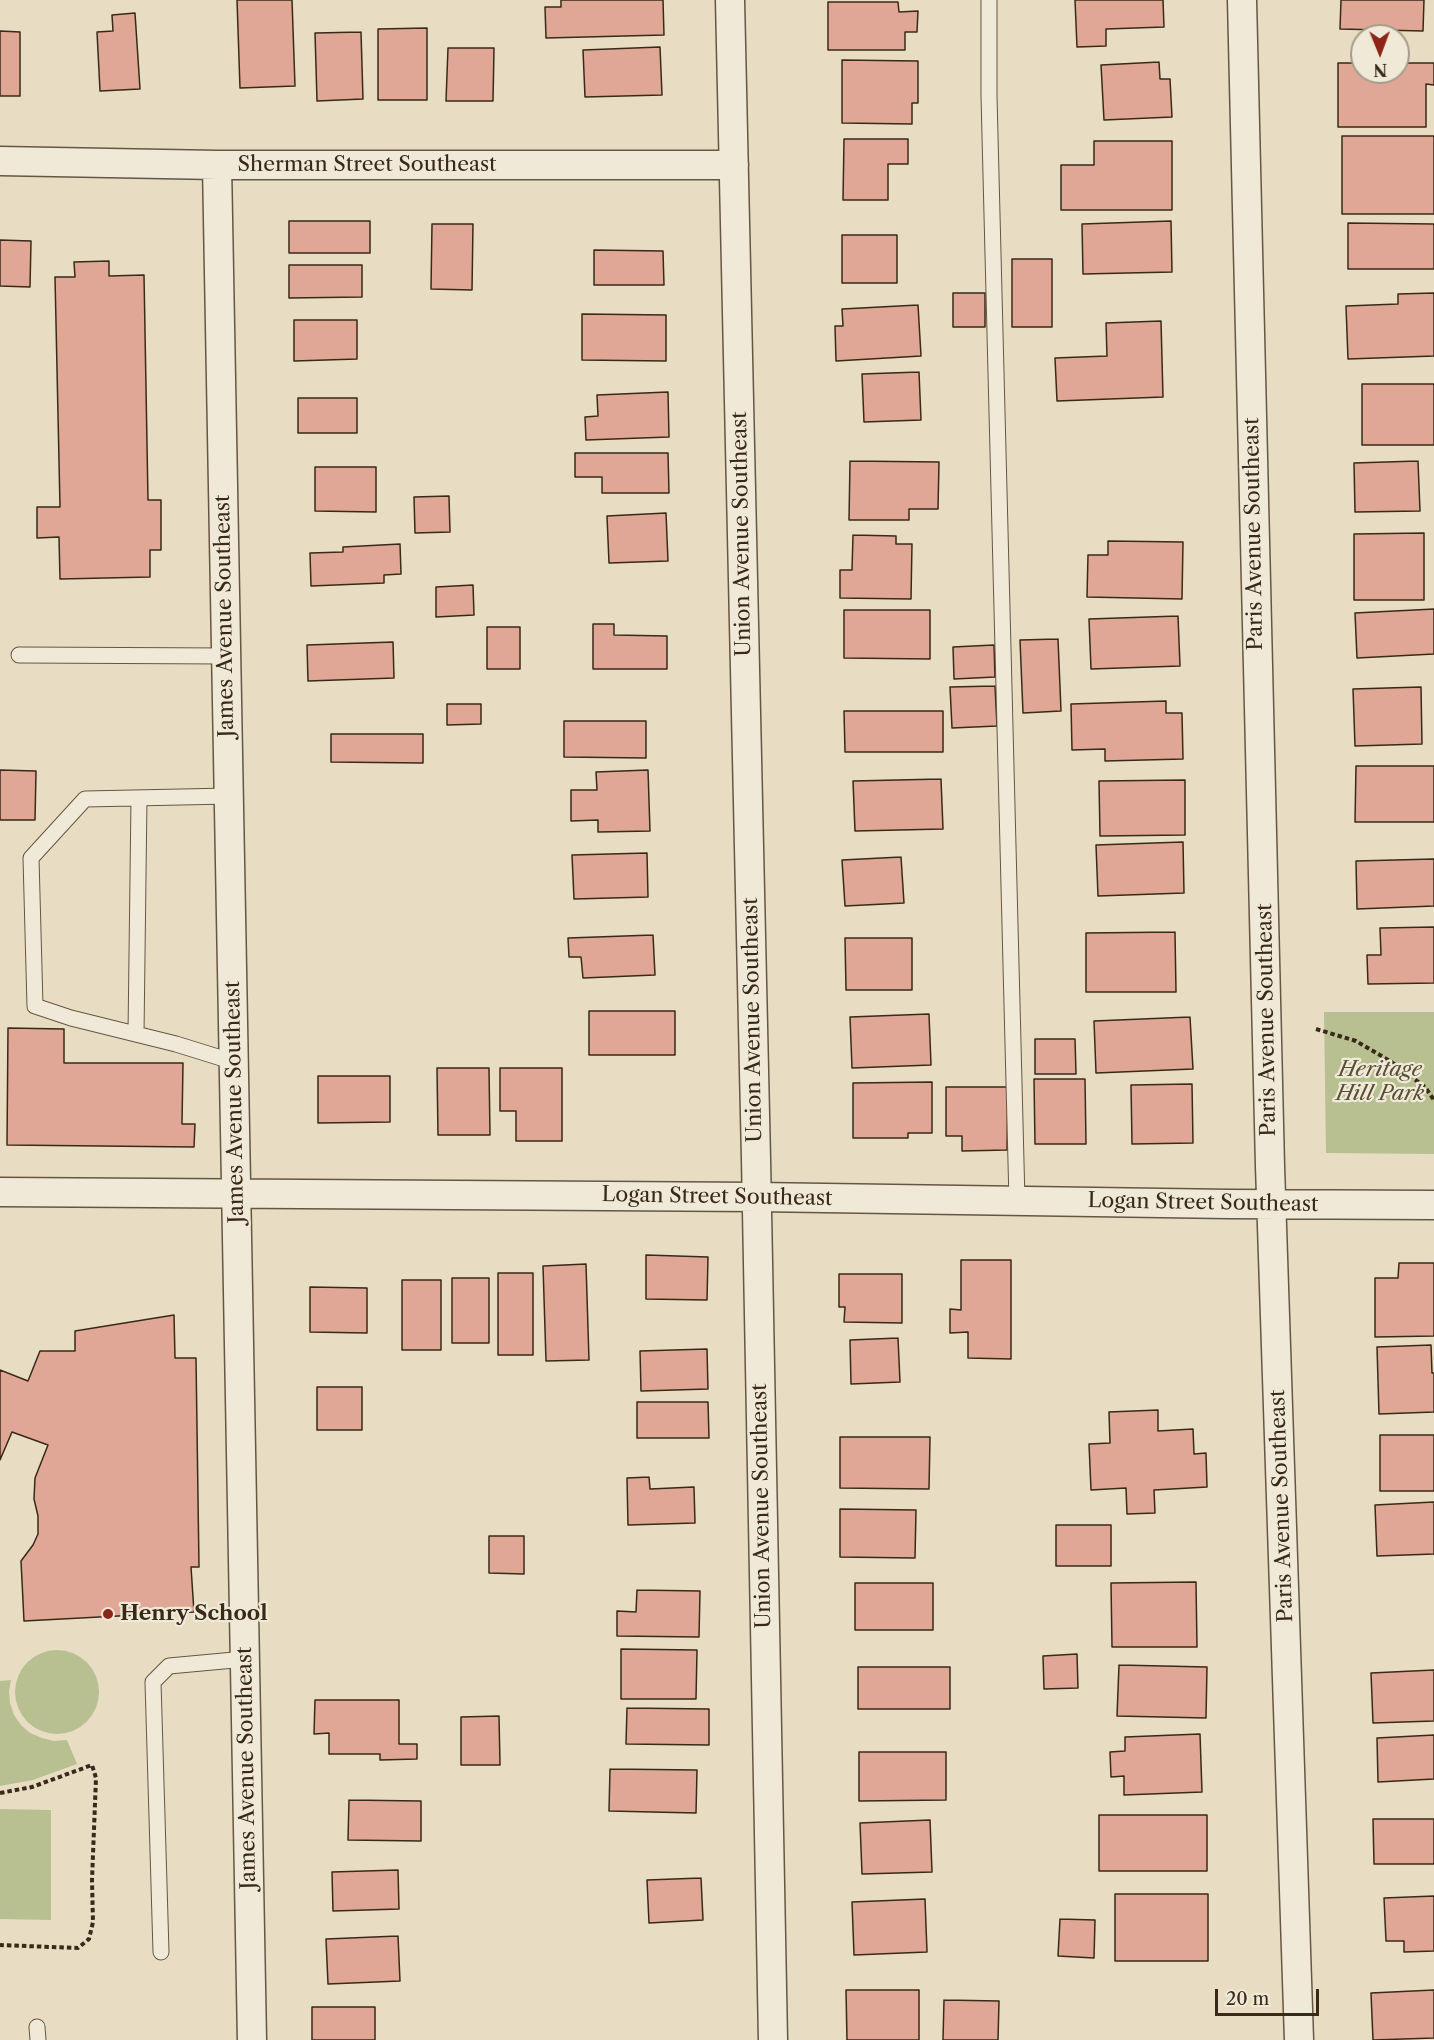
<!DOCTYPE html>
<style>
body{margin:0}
#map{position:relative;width:1434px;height:2040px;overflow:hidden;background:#e8ddc3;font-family:"Libre Caslon Text",serif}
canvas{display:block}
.north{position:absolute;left:1350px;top:24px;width:60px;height:60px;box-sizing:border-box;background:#f0e9d8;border:2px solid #a69d8b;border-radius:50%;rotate:179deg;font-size:16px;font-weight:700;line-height:24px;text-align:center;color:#382a17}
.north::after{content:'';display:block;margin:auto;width:21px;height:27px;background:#8f2418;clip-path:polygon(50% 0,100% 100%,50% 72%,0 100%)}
.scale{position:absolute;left:1215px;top:1989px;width:104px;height:27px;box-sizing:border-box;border:3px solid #382a17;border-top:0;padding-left:8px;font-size:18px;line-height:21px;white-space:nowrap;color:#382a17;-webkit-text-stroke:4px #f0e9d8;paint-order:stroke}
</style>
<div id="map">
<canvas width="1434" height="2040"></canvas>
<div class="north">N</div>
<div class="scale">20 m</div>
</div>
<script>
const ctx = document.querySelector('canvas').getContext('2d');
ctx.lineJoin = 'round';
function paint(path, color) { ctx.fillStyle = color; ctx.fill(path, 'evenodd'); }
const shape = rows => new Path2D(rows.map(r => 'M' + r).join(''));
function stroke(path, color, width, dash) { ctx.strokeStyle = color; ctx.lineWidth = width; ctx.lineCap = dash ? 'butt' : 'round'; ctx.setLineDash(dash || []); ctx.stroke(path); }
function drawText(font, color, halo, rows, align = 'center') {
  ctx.font = font + ' "Libre Caslon Text",serif'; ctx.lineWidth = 4.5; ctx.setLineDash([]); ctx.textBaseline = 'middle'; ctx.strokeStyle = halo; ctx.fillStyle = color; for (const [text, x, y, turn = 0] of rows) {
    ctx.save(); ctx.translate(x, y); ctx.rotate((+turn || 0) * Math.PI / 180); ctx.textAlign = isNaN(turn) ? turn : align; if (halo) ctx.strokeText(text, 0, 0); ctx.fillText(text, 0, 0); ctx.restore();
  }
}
paint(shape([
 [1324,1012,1434,1012,1434,1154,1326,1153],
 '15 1692a42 42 0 1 1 84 0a42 42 0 1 1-84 0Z',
 [11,1680,9,1691,10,1703,14,1715,21,1725,30,1733,42,1738,54,1741,67,1740,77,1764,33,1780,0,1786,0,1681],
 [0,1809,51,1810,51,1920,0,1919]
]), '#b8c092');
const building = shape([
 [237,0,292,0,295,86,240,88,237,0],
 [561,0,663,0,664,35,546,38,545,7,561,7,561,0],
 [1075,0,1163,0,1164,27,1106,29,1106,46,1077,47,1075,0],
 [1341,0,1424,0,1423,31,1340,29,1341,0],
 [828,2,898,2,899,12,918,11,917,32,905,32,905,50,828,50,828,2],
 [135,13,140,89,100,91,97,32,113,31,112,15,135,13],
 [427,28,427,100,378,100,378,29,427,28],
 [0,31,20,32,20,96,0,96,0,31],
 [361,32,363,99,317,101,315,33,361,32],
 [660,47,662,95,585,97,583,50,660,47],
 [448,48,494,48,493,101,446,101,448,48],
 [842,60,918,61,918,103,912,103,912,124,842,123,842,60],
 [1159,62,1160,79,1170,79,1172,117,1104,120,1101,65,1159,62],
 [1338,63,1362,63,1362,72,1398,72,1398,63,1434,63,1434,85,1426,84,1426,127,1338,127,1338,63],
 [1342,136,1434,136,1434,214,1342,214,1342,136],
 [844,139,908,139,908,164,888,164,888,200,843,200,844,139],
 [1094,141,1172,141,1172,210,1061,210,1061,165,1094,165,1094,141],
 [289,221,370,221,370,253,289,253,289,221],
 [1171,221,1172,272,1083,274,1082,224,1171,221],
 [1348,223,1434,224,1434,269,1348,269,1348,223],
 [432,224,473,224,472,290,431,289,432,224],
 [842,235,897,235,897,283,842,283,842,235],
 [0,240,31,241,30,287,0,286,0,240],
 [594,250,663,251,664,285,594,285,594,250],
 [1012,259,1052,259,1052,327,1012,327,1012,259],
 [109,261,109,276,144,275,148,500,161,500,161,550,150,550,150,577,60,579,59,537,37,538,37,507,60,507,55,277,75,277,74,262,109,261],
 [289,265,362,265,362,297,289,298,289,265],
 [953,293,985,293,985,327,953,327,953,293],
 [1434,293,1434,356,1348,359,1346,306,1398,304,1398,294,1434,293],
 [918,305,921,356,836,361,835,326,843,326,842,309,918,305],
 [582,314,666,315,666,361,582,360,582,314],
 [294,320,357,320,357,359,294,361,294,320],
 [1161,321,1163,397,1057,401,1055,358,1107,356,1106,323,1161,321],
 [919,372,921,420,864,422,862,374,919,372],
 [1362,384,1434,384,1434,445,1362,445,1362,384],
 [668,392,669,437,586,440,585,417,598,416,597,395,668,392],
 [298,398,357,398,357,433,298,433,298,398],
 [575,453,668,453,669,493,602,493,602,477,575,477,575,453],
 [850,461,939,462,938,509,909,509,909,520,849,520,850,461],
 [1418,461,1420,511,1355,512,1354,463,1418,461],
 [315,467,376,467,376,512,315,511,315,467],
 [449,496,450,532,415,533,414,497,449,496],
 [666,513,668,561,609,563,607,516,666,513],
 [1424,533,1424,600,1354,600,1354,534,1424,533],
 [853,535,896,536,896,544,912,544,911,599,840,598,840,570,852,570,853,535],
 [1108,541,1183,542,1182,599,1087,597,1088,555,1108,555,1108,541],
 [400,544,401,574,384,575,384,583,311,586,310,553,343,552,343,547,400,544],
 [473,585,474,615,436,617,436,587,473,585],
 [1434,609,1434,654,1357,658,1355,613,1434,609],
 [844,610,930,610,930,659,844,658,844,610],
 [1178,616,1180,666,1091,669,1089,619,1178,616],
 [593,624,614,624,614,635,667,636,667,669,593,669,593,624],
 [487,627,520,627,520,669,487,669,487,627],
 [1058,639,1061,711,1023,713,1020,640,1058,639],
 [393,642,394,678,308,681,307,645,393,642],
 [994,645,995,677,954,679,953,647,994,645],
 [995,686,997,726,952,728,950,687,995,686],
 [1421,687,1422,744,1355,746,1353,689,1421,687],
 [1166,701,1166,713,1182,713,1183,759,1105,761,1105,749,1072,750,1071,704,1166,701],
 [447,704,481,704,481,724,447,725,447,704],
 [844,711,943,711,943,752,845,752,844,711],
 [564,721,646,721,646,758,564,757,564,721],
 [331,734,423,734,423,763,331,762,331,734],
 [1356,766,1434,766,1434,822,1355,822,1356,766],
 [0,770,36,771,35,820,0,820,0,770],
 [648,770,650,831,598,832,598,820,571,821,571,790,597,790,596,772,648,770],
 [941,779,943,829,855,831,853,781,941,779],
 [1185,780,1185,835,1100,836,1099,781,1185,780],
 [1183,842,1184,893,1098,896,1096,845,1183,842],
 [647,853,648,897,574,899,572,855,647,853],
 [901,857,904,903,845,906,842,860,901,857],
 [1434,859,1434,906,1357,909,1356,861,1434,859],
 [1434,927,1434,983,1368,984,1367,955,1381,955,1380,928,1434,927],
 [1175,932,1176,992,1086,992,1086,933,1175,932],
 [653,935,655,975,583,978,581,957,569,957,568,938,653,935],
 [845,938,912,938,912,990,846,990,845,938],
 [589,1011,675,1011,675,1055,589,1055,589,1011],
 [929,1014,931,1065,852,1068,850,1017,929,1014],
 [1190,1017,1193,1069,1096,1073,1094,1021,1190,1017],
 [8,1028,64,1029,64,1063,183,1063,182,1124,195,1124,194,1147,7,1145,8,1028],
 [1035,1039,1075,1039,1076,1074,1035,1074,1035,1039],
 [437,1068,489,1068,490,1135,438,1135,437,1068],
 [500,1068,562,1068,562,1141,516,1141,516,1111,500,1111,500,1068],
 [318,1076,390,1076,390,1122,318,1123,318,1076],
 [1034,1079,1085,1079,1086,1144,1035,1144,1034,1079],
 [932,1082,932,1133,908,1133,908,1138,853,1138,853,1083,932,1082],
 [1192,1084,1193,1143,1132,1144,1131,1085,1192,1084],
 [946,1087,1008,1087,1007,1150,962,1151,962,1136,946,1136,946,1087],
 [646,1255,708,1257,707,1300,646,1299,646,1255],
 [961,1260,1011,1260,1011,1359,968,1358,968,1332,950,1333,950,1309,961,1310,961,1260],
 [1399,1263,1434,1263,1434,1336,1375,1337,1375,1278,1398,1278,1399,1263],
 [586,1264,589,1360,546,1361,543,1266,586,1264],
 [498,1273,533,1273,533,1355,498,1355,498,1273],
 [839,1274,902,1274,902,1323,844,1322,845,1307,839,1307,839,1274],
 [452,1278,489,1278,489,1343,452,1343,452,1278],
 [402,1280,441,1280,441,1350,402,1350,402,1280],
 [310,1287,367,1288,367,1333,310,1332,310,1287],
 [174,1315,175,1358,196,1358,199,1567,191,1567,194,1612,24,1621,21,1561,33,1545,38,1534,38,1516,34,1499,35,1478,48,1445,12,1432,0,1460,0,1370,28,1381,40,1351,75,1351,75,1331,174,1315],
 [898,1338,900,1382,851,1384,850,1340,898,1338],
 [1431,1345,1432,1373,1434,1373,1434,1412,1379,1414,1377,1347,1431,1345],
 [707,1349,708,1389,641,1391,640,1351,707,1349],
 [317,1387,362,1387,362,1430,317,1430,317,1387],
 [637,1402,708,1402,709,1438,637,1438,637,1402],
 [1158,1410,1158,1431,1193,1429,1194,1454,1206,1453,1207,1487,1154,1490,1155,1513,1127,1514,1126,1488,1091,1490,1089,1444,1110,1443,1109,1412,1158,1410],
 [1380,1435,1434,1435,1434,1491,1380,1491,1380,1435],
 [840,1437,930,1437,929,1489,840,1488,840,1437],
 [649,1477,650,1489,694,1487,695,1523,628,1525,627,1478,649,1477],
 [1434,1502,1434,1554,1377,1556,1375,1505,1434,1502],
 [840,1509,916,1510,915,1558,840,1557,840,1509],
 [1056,1525,1111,1525,1111,1566,1056,1566,1056,1525],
 [489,1536,524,1536,524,1574,489,1573,489,1536],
 [1196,1582,1197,1647,1112,1647,1111,1583,1196,1582],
 [855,1583,933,1583,933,1630,855,1630,855,1583],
 [637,1590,700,1591,699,1637,617,1636,617,1611,636,1612,637,1590],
 [621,1649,697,1650,696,1699,621,1699,621,1649],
 [1077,1654,1078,1688,1044,1689,1043,1656,1077,1654],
 [1119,1665,1207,1667,1206,1718,1117,1716,1119,1665],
 [858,1667,950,1667,950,1709,858,1709,858,1667],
 [1434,1670,1434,1721,1373,1723,1371,1673,1434,1670],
 [315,1700,399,1700,399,1744,417,1744,417,1759,380,1760,380,1754,329,1754,329,1733,314,1734,315,1700],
 [627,1708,709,1709,709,1745,626,1744,627,1708],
 [499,1716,500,1765,461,1765,461,1717,499,1716],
 [1200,1734,1202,1792,1124,1795,1124,1776,1111,1777,1110,1752,1125,1751,1125,1737,1200,1734],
 [1434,1735,1434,1779,1378,1782,1377,1738,1434,1735],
 [859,1752,946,1752,946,1800,859,1801,859,1752],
 [610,1769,697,1770,696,1813,609,1811,610,1769],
 [349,1800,421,1801,421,1841,348,1840,349,1800],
 [1099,1815,1207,1815,1207,1871,1099,1871,1099,1815],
 [1373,1819,1434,1819,1434,1864,1374,1864,1373,1819],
 [930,1820,932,1872,862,1874,860,1823,930,1820],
 [398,1870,399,1909,333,1911,332,1872,398,1870],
 [701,1878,703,1920,649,1923,647,1880,701,1878],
 [1115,1894,1208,1894,1208,1961,1115,1961,1115,1894],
 [1434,1896,1434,1951,1404,1952,1404,1941,1386,1941,1384,1898,1434,1896],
 [925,1899,927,1952,854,1955,852,1902,925,1899],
 [1060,1919,1095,1920,1094,1958,1058,1956,1060,1919],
 [398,1936,400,1981,328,1984,326,1939,398,1936],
 [846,1990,919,1990,919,2040,847,2040,846,1990],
 [1434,1990,1434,2038,1373,2040,1371,1993,1434,1990],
 [944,2000,999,2001,998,2040,943,2040,944,2000],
 [312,2007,375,2007,375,2040,312,2040,312,2007]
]);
paint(building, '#e1a796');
stroke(building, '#382a17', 1.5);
const lane = shape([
 [989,0,989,96,1017,1201],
 [19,655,226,656],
 [229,796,85,799,31,858,35,1006,71,1018,176,1044,234,1062],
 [136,1034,139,798],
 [161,1952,153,1682,169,1666,245,1659],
 [37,2027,38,2040]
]);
const street = shape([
 [730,0,756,1159,773,2040],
 [1242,0,1270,1166,1299,2040],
 [0,161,217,165,734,165],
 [217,165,252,2040],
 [0,1192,757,1197,1229,1204,1434,1205]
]);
stroke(lane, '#645742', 17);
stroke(street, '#645742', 31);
stroke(shape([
 [1316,1029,1356,1041,1390,1061,1425,1087,1434,1100],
 [0,1793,32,1787,92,1765,96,1778,92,1880,93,1922,89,1939,78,1948,0,1945]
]), '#382a17', 4, [4.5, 3]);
stroke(lane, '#f0e9d8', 15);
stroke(street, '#f0e9d8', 28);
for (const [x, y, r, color] of [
 [108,1614,6,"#8f2418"]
]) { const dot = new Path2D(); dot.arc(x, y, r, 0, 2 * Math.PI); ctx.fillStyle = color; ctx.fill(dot); stroke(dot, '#f0e9d8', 2); }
drawText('21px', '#382a17', '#f0e9d8', [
 ["Sherman Street Southeast",367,165],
 ["Union Avenue Southeast",742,534,-91],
 ["Paris Avenue Southeast",1254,534,-91],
 ["James Avenue Southeast",225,616,-91],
 ["Union Avenue Southeast",753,1020,-91],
 ["Paris Avenue Southeast",1267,1020,-91],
 ["James Avenue Southeast",235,1102,-91],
 ["Logan Street Southeast",717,1197,1],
 ["Logan Street Southeast",1203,1203,1],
 ["Union Avenue Southeast",762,1506,-91],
 ["Paris Avenue Southeast",1282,1506,-92],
 ["James Avenue Southeast",247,1768,-91]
]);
drawText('italic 21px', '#585036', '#f0e9d8', [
 ["Heritage",1380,1070],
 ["Hill Park",1380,1094]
]);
drawText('bold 21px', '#382a17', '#f0e9d8', [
 ["Henry School",120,1614]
], 'left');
</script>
